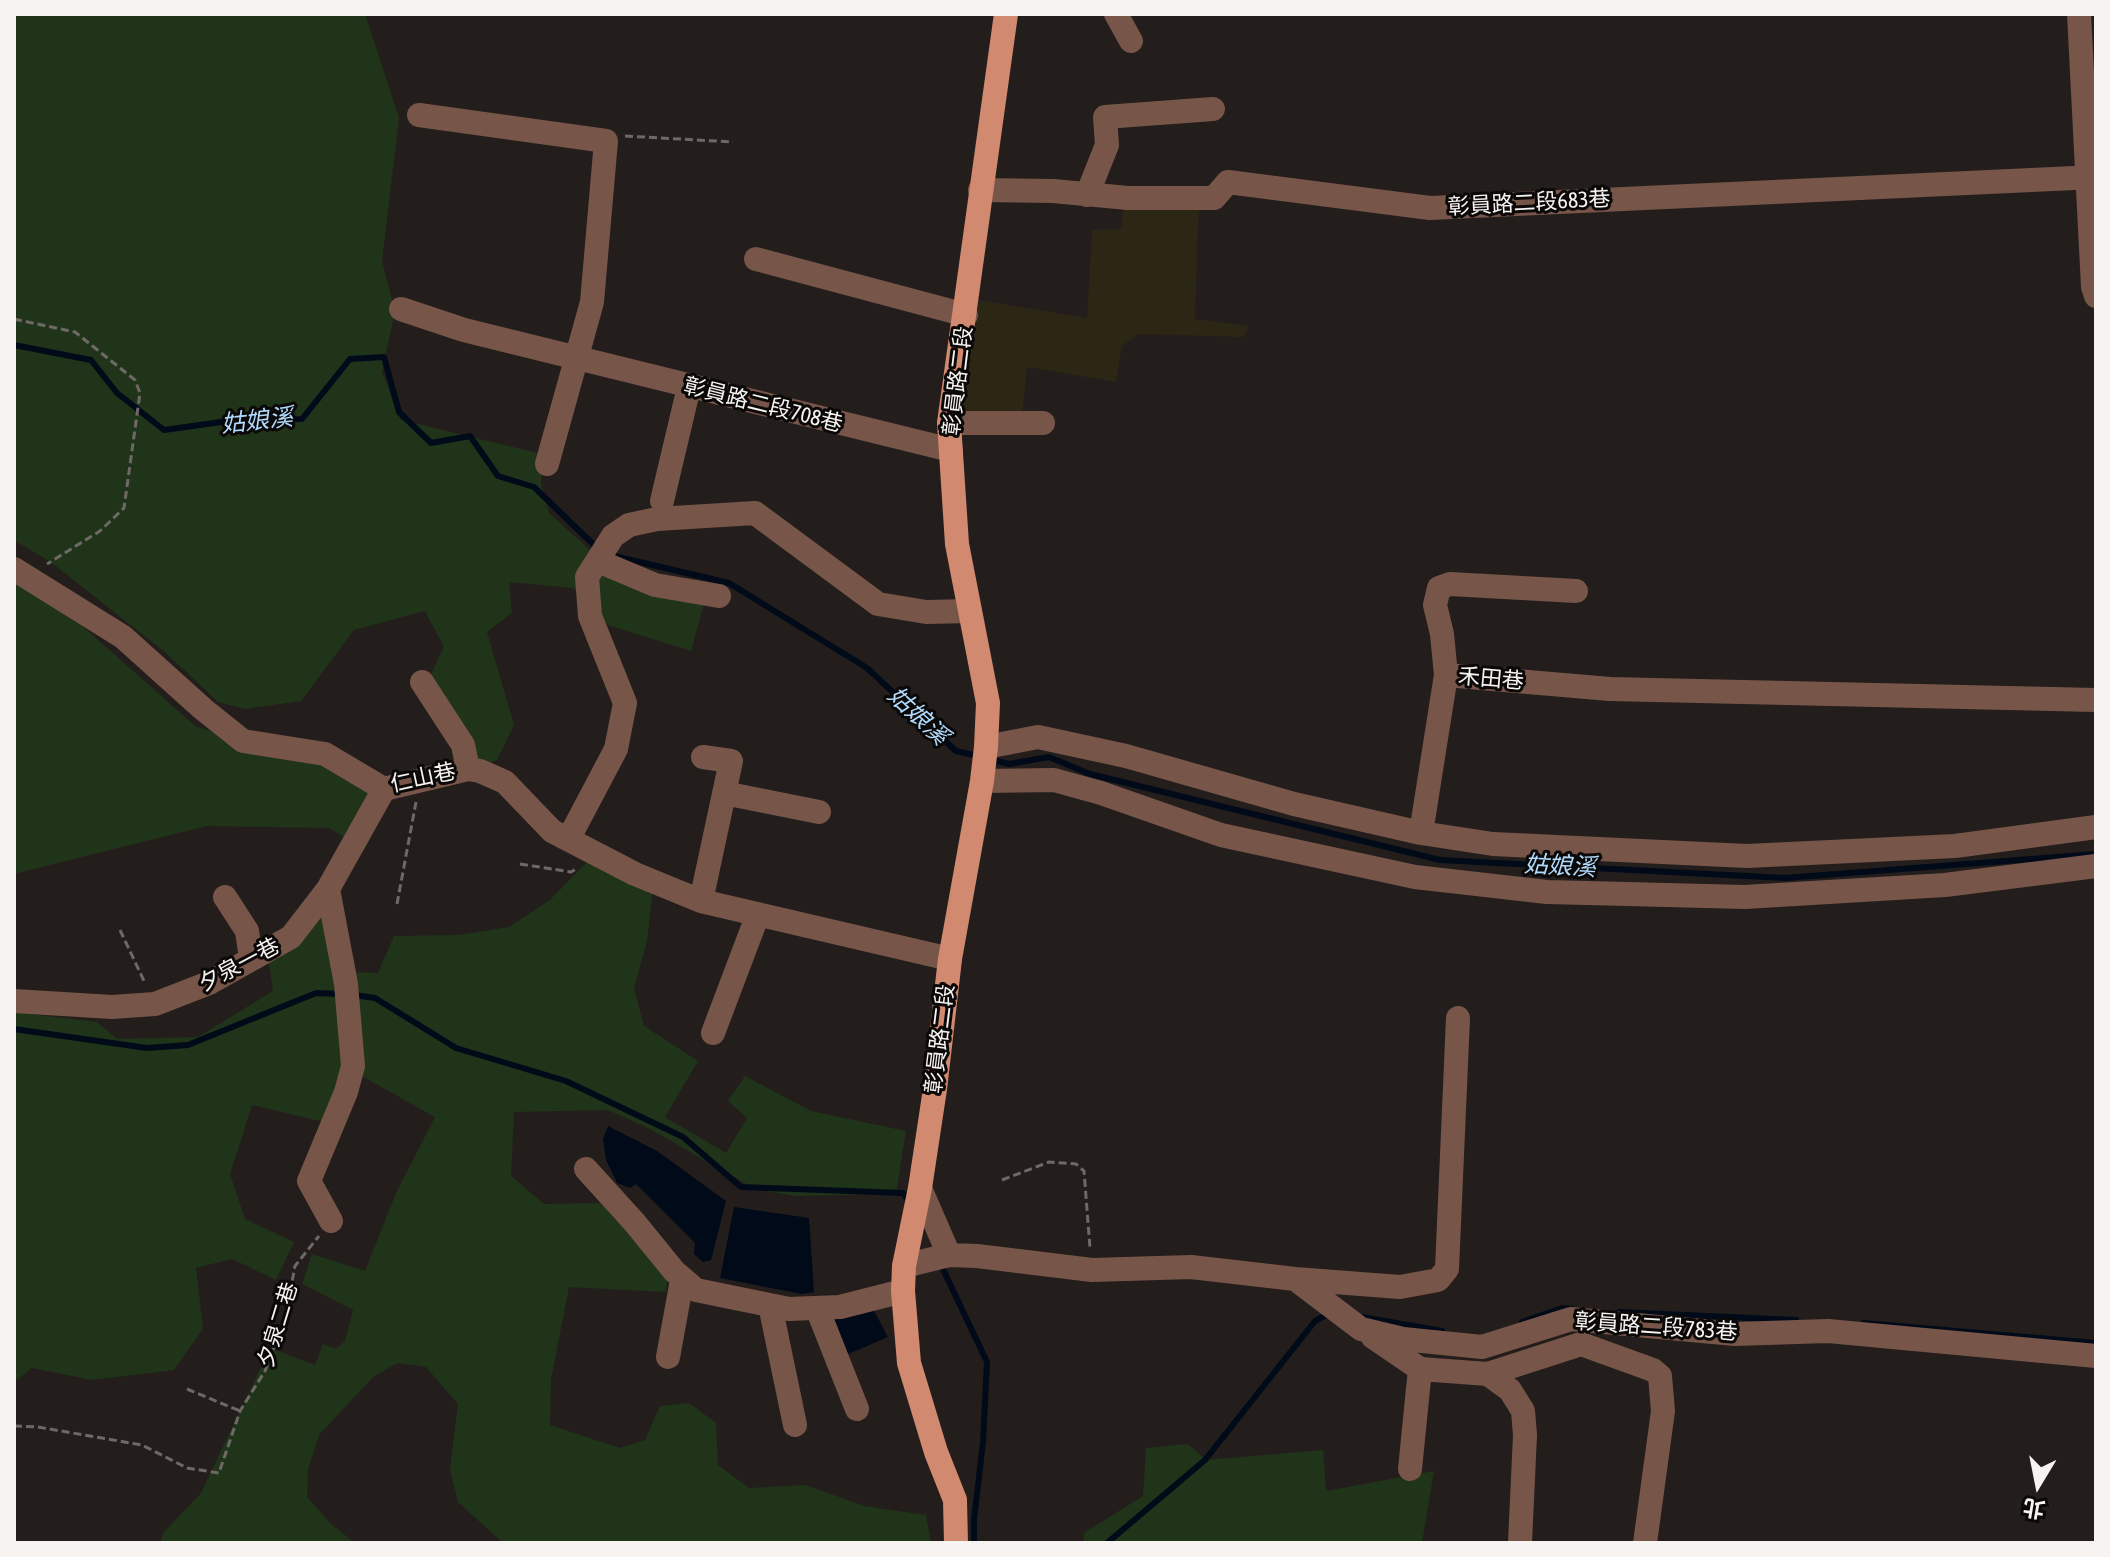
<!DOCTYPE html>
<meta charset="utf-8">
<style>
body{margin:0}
#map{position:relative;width:2110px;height:1557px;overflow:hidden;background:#231e1c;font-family:"Asap Condensed","Noto Sans TC",sans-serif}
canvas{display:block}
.frame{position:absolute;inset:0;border:16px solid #f6f3f1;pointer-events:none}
.north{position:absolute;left:1998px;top:1445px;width:80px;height:80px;-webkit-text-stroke:6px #0b0908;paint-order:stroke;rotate:190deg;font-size:22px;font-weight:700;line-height:32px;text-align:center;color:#f6f3f1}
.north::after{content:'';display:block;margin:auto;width:28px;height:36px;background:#f6f3f1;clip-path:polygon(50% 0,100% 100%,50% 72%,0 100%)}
</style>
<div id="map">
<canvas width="2110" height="1557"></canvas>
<div class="frame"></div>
<div class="north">北</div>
</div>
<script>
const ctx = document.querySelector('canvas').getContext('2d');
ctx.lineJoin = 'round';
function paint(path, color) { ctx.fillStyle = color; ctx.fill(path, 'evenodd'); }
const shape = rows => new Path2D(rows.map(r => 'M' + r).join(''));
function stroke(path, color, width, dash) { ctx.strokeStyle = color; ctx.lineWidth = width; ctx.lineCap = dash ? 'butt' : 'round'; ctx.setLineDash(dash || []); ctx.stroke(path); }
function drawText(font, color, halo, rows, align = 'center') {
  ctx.font = font + ' "Asap Condensed","Noto Sans TC",sans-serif'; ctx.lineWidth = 6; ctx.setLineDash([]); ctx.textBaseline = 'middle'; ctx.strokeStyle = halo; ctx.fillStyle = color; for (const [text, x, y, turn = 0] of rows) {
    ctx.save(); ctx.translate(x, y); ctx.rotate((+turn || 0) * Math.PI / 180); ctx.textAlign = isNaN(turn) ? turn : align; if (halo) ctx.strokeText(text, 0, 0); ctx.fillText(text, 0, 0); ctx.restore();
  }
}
paint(shape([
 [1126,188,1199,197,1195,319,1249,326,1244,337,1139,334,1122,346,1116,382,1027,367,1022,417,952,410,966,298,1087,318,1092,230,1121,229]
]), '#2c2615');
paint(shape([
 [14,14,365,14,399,118,382,261,395,311,382,372,401,420,542,454,541,484,549,513,603,562,706,596,691,651,608,625,573,588,509,582,512,613,487,632,514,725,497,760,478,769,429,678,444,647,425,611,354,630,301,701,245,709,218,702,166,653,52,563,14,540],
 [14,577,61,607,195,726,358,777,383,809,365,849,329,828,207,826,14,874],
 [589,860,653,888,647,941,634,988,644,1026,698,1061,665,1117,726,1153,747,1118,728,1101,745,1076,811,1111,906,1131,896,1194,795,1196,755,1189,650,1129,608,1110,514,1112,511,1176,544,1204,604,1203,669,1265,666,1292,569,1287,551,1380,550,1425,620,1448,645,1440,660,1406,689,1403,716,1423,718,1465,749,1488,806,1485,864,1506,926,1515,931,1543,503,1543,458,1502,450,1469,458,1404,426,1367,398,1363,374,1376,319,1435,308,1470,307,1497,330,1523,355,1543,160,1543,164,1532,201,1493,270,1348,315,1365,323,1344,336,1349,345,1341,353,1310,302,1284,312,1254,365,1271,396,1193,435,1117,342,1065,324,1122,252,1105,230,1174,245,1219,294,1242,276,1280,232,1259,196,1268,203,1329,174,1370,92,1380,32,1368,14,1382,14,1012,97,1022,117,1039,198,1037,273,991,266,943,330,914,338,972,378,973,394,936,459,935,509,927,550,900],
 [1188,1444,1206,1460,1323,1450,1326,1491,1434,1471,1422,1543,1083,1543,1084,1533,1143,1496,1146,1448]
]), '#203419');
paint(shape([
 [608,1126,657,1151,726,1201,711,1260,703,1262,694,1254,695,1243,636,1184,630,1188,617,1183,606,1160,603,1139],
 [734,1207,809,1218,814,1292,802,1294,720,1278],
 [872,1307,888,1337,846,1355,830,1319]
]), '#000a19');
stroke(shape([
 [14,345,91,360,117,393,164,430,228,421,302,419,350,359,384,357,399,412,431,443,470,436,498,476,534,487,597,548],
 [614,556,729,583,867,668,956,751,978,756],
 [989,759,1009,764,1049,757,1090,774,1440,860,1785,878,2096,854],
 [354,995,375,998,456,1048,566,1081,683,1137,741,1187,903,1193,910,1203],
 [14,1029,147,1048,188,1045,316,993,342,994],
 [940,1263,987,1362,983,1442,974,1520,974,1543],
 [1619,1312,1796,1320],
 [1362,1317,1442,1331],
 [1522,1322,1562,1308,1572,1309],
 [1863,1323,2096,1343],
 [1107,1543,1205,1460,1315,1321,1328,1314]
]), '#000a19', 6);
stroke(shape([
 [625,136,733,142],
 [14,319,75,332,135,380,140,393,124,508,100,531,47,564],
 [520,864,571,872,576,869],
 [397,904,416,802],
 [120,930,145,983],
 [1002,1180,1049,1162,1076,1164,1084,1171,1090,1248],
 [187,1389,240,1411],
 [14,1426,38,1427,142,1445,187,1468,219,1473,240,1411,265,1371,285,1319,295,1266,319,1236]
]), '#6e6967', 3, [8, 4]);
stroke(shape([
 [1116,14,1131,41],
 [2079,14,2093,287,2096,296],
 [419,115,606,141,592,302,547,464],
 [980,190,1053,191,1128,198,1214,198,1228,182,1430,208,2096,177],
 [1087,195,1107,145,1105,117,1213,109],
 [756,259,966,315],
 [401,309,464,330,951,450],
 [949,423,1043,423],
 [662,501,689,387],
 [598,561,655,585,719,596],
 [14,569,123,637,203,709,243,741,325,754,384,789,468,769,480,771,505,782,552,831,635,874,701,901,950,959],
 [1446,675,1442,634,1435,605,1439,588,1450,584,1576,591],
 [422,682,463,745,468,769],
 [986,747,1038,737,1126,756,1294,804,1421,833,1493,844,1747,856,1955,846,2096,827],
 [982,781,1054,780,1101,793,1221,835,1415,877,1547,892,1745,897,1945,885,2096,866],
 [724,793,819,812],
 [1421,833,1446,675,1610,689,2096,700],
 [569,838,616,749,625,703,590,616,587,577,613,536,629,525,657,519,755,513,878,604,926,612,970,611],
 [328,889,346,984,353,1066,346,1092,309,1181,331,1221],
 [225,897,247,931,251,959],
 [701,901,731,761,703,757],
 [14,1001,112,1007,155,1004,209,983,291,937,328,889,384,789],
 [713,1033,758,914],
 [586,1169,635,1223,674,1271,696,1290,789,1309,840,1307,903,1291],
 [920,1188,949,1255],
 [904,1266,949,1255,977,1256,1092,1270,1191,1267,1295,1279,1361,1329,1403,1339,1482,1347,1571,1319,1735,1334,1828,1331,2096,1356],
 [1295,1279,1400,1287,1438,1280,1447,1269,1458,1018],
 [770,1305,795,1425],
 [817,1308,857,1409],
 [1373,1337,1420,1369,1488,1374,1510,1390,1523,1411,1525,1435,1520,1543],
 [668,1357,682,1280],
 [1488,1374,1581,1344,1653,1370,1660,1376,1663,1411,1645,1543],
 [1410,1469,1420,1369]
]), '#785549', 24);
stroke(shape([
 [956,1543,955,1500,936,1452,909,1363,903,1291,904,1266,920,1188,935,1089,950,959,982,781,986,747,988,703,957,544,949,423,1006,14]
]), '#d18970', 24);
drawText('22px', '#f6f3f1', '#0b0908', [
 ["彰員路二段683巷",1529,203,-3],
 ["彰員路二段",958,381,-83],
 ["彰員路二段708巷",763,405,14],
 ["禾田巷",1491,679,5],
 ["仁山巷",423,778,-12],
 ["夕泉一巷",239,965,-28],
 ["彰員路二段",940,1039,-83],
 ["夕泉二巷",278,1325,-73],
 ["彰員路二段783巷",1656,1327,4]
]);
drawText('italic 24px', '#b0dafe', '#0b0908', [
 ["姑娘溪",257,421,-6],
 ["姑娘溪",918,716,43],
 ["姑娘溪",1560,866,3]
]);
</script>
